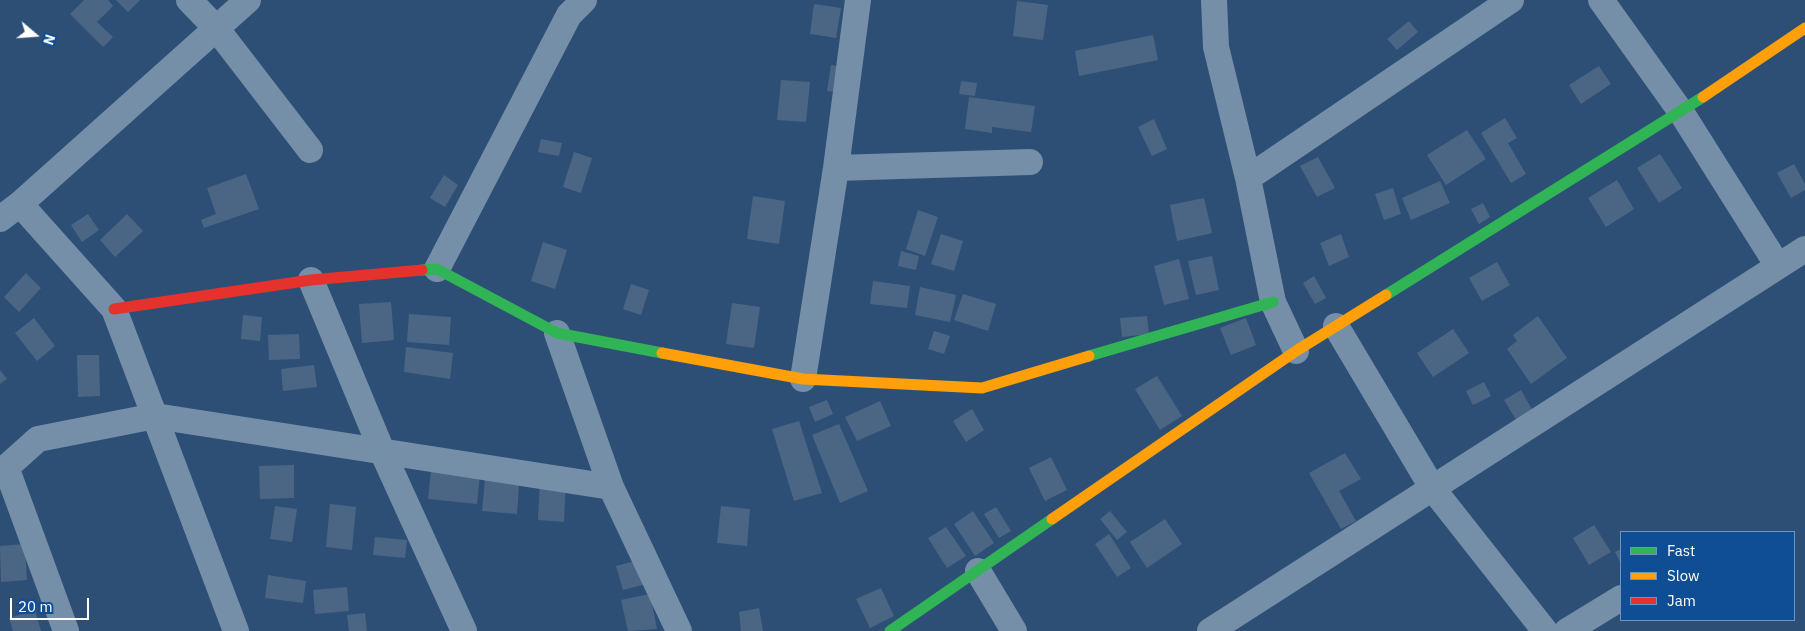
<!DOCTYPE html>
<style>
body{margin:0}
#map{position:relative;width:1805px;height:631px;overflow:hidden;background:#2d4f76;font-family:"IBM Plex Sans",sans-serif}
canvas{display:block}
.legend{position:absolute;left:1620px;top:531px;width:175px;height:90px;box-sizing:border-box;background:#0f4e94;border:1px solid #6f95bf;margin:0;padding:6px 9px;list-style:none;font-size:15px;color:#fff}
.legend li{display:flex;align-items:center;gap:10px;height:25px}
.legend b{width:25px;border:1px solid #6f95bf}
.north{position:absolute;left:10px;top:10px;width:50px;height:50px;-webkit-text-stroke:4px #0f4e94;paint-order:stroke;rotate:108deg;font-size:14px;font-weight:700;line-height:20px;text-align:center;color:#fff}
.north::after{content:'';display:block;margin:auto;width:18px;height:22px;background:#fff;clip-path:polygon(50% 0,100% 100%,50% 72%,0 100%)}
.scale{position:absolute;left:10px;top:598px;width:79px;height:22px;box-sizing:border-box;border:2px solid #fff;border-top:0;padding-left:6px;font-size:15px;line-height:18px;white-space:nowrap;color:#fff;-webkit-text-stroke:4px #0f4e94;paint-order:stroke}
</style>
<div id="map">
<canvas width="1805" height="631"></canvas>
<ul class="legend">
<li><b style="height:6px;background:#30b455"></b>Fast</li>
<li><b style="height:6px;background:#ff9f0a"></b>Slow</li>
<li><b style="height:6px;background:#e5322d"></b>Jam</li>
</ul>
<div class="north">N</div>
<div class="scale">20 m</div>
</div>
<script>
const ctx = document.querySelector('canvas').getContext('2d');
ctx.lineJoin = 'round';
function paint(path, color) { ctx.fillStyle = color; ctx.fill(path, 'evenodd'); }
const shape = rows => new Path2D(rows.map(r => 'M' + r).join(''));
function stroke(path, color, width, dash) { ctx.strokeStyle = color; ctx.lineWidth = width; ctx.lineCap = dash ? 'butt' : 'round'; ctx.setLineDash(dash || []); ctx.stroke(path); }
paint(shape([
 [84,0,108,0,113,6,97,22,113,37,103,47,70,14],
 [116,0,140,0,128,12],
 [1017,1,1048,5,1043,40,1013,36],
 [814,4,841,8,836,38,810,34],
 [1409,21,1418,32,1397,50,1387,39],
 [1153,35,1158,60,1079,76,1075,51],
 [831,65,848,68,845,93,827,91],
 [1599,66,1611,84,1581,104,1569,85],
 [781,80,810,82,806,122,777,120],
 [961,81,977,83,975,96,959,94],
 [969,97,1035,106,1031,132,992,127,992,133,965,129],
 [1505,118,1517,138,1508,143,1526,174,1511,183,1481,133],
 [1154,119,1167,149,1152,156,1138,127],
 [1467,130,1486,159,1446,185,1427,155],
 [541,139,562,143,559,156,538,152],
 [574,152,592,158,581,193,563,187],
 [1660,154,1682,188,1659,203,1637,168],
 [1318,157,1335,188,1317,197,1300,166],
 [1794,164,1805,184,1805,190,1791,198,1777,173],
 [246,174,259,209,204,228,201,220,216,214,207,188],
 [444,175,458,185,445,207,430,198],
 [1617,180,1634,209,1606,227,1588,198],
 [1440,181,1450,203,1411,220,1402,198],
 [1393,188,1401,214,1384,220,1375,194],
 [753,196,785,201,779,244,747,239],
 [1204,198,1212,233,1177,241,1170,205],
 [1483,203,1490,217,1479,224,1471,209],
 [918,210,938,217,925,256,906,249],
 [88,214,99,230,82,242,71,225],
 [127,214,143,231,115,257,100,240],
 [941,234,963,241,954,271,931,264],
 [1341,234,1349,257,1329,266,1320,243],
 [543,242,567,250,555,289,531,281],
 [901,251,919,256,916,270,898,266],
 [1212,256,1219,290,1196,295,1188,261],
 [1179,259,1189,299,1164,305,1154,266],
 [1497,262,1510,285,1482,301,1469,278],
 [26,273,41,288,19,312,4,297],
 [1314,276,1326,298,1315,304,1303,283],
 [873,281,910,286,907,308,870,304],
 [631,284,649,290,641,315,623,309],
 [920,287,956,295,950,322,915,315],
 [963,294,996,304,988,331,954,320],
 [391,302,394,340,362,343,359,304],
 [732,303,760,307,754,348,726,344],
 [409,314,451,317,449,345,407,342],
 [243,315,262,317,260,341,241,339],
 [1147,316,1149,334,1122,337,1120,318],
 [1538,316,1567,358,1531,384,1507,349,1517,341,1513,335],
 [34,318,55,346,37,361,15,333],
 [1246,318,1256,345,1231,355,1220,328],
 [1453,329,1469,353,1433,377,1417,353],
 [934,331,950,336,944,354,928,349],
 [299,334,300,359,269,360,268,335],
 [406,347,453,353,450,379,404,372],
 [77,355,99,355,100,396,78,397],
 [314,365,317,387,283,391,281,369],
 [0,370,7,379,0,384],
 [1157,376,1182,416,1160,430,1135,389],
 [1484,382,1491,396,1473,405,1466,391],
 [1521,390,1534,413,1518,423,1504,400],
 [827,400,833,414,815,422,809,407],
 [880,401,891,426,857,441,845,417],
 [972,409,984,430,966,442,953,421],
 [799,421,822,493,794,501,772,429],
 [839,424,868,491,840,503,812,435],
 [1345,453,1361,479,1339,491,1356,521,1341,529,1309,473],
 [1051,457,1067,490,1045,501,1029,468],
 [432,460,481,465,477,504,428,499],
 [294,465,294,498,260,499,259,466],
 [486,468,520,470,517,514,482,511],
 [540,479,566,480,564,522,538,520],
 [330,504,356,507,352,550,326,547],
 [275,506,297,509,292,542,270,539],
 [721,506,750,509,747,546,717,543],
 [996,507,1011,531,999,538,984,514],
 [973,511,994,543,975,556,954,524],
 [1110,511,1127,532,1117,540,1100,519],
 [1165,519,1182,544,1147,568,1130,542],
 [1594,525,1611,552,1589,565,1573,538],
 [946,527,966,556,947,568,928,538],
 [1109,534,1131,568,1117,577,1095,544],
 [375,537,407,540,405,558,373,555],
 [25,544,27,580,1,582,0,546],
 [1621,549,1621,564,1615,552],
 [647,558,654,582,623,590,616,566],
 [268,575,306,581,303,603,265,598],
 [347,587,349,611,315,614,313,590],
 [881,588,894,616,870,628,856,599],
 [650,594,657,629,628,631,621,600],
 [759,608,763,631,741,631,739,612],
 [35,610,41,631,13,631,9,618],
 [365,613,367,631,349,631,347,615]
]), '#4b6685');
stroke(shape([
 [189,0,216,28,310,150],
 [1214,0,1216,47,1248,178,1273,302,1296,351],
 [1601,0,1681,112,1778,266],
 [836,168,1030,162],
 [1248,178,1511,0],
 [20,204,114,309,236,631],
 [0,219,20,204,248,0],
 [437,269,569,15,584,0],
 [311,280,382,451,464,631],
 [1336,326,1433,489,1545,631],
 [557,333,611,487,679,631],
 [803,379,836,168,858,0],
 [6,467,66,631],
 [0,473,38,439,155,416,611,487],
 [978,571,1014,631],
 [1210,631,1805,249],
 [1567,631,1621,598]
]), '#768fa9', 26);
stroke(shape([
 [422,270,437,269,557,333,662,353],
 [1386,295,1703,97],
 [1089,356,1273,302],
 [890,631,1052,519]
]), '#30b455', 11);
stroke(shape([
 [1703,97,1805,28],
 [662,353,803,379,982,388,1089,356],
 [1052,519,1296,351,1386,295]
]), '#ff9f0a', 11);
stroke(shape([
 [114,309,311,280,422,270]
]), '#e5322d', 11);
</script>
